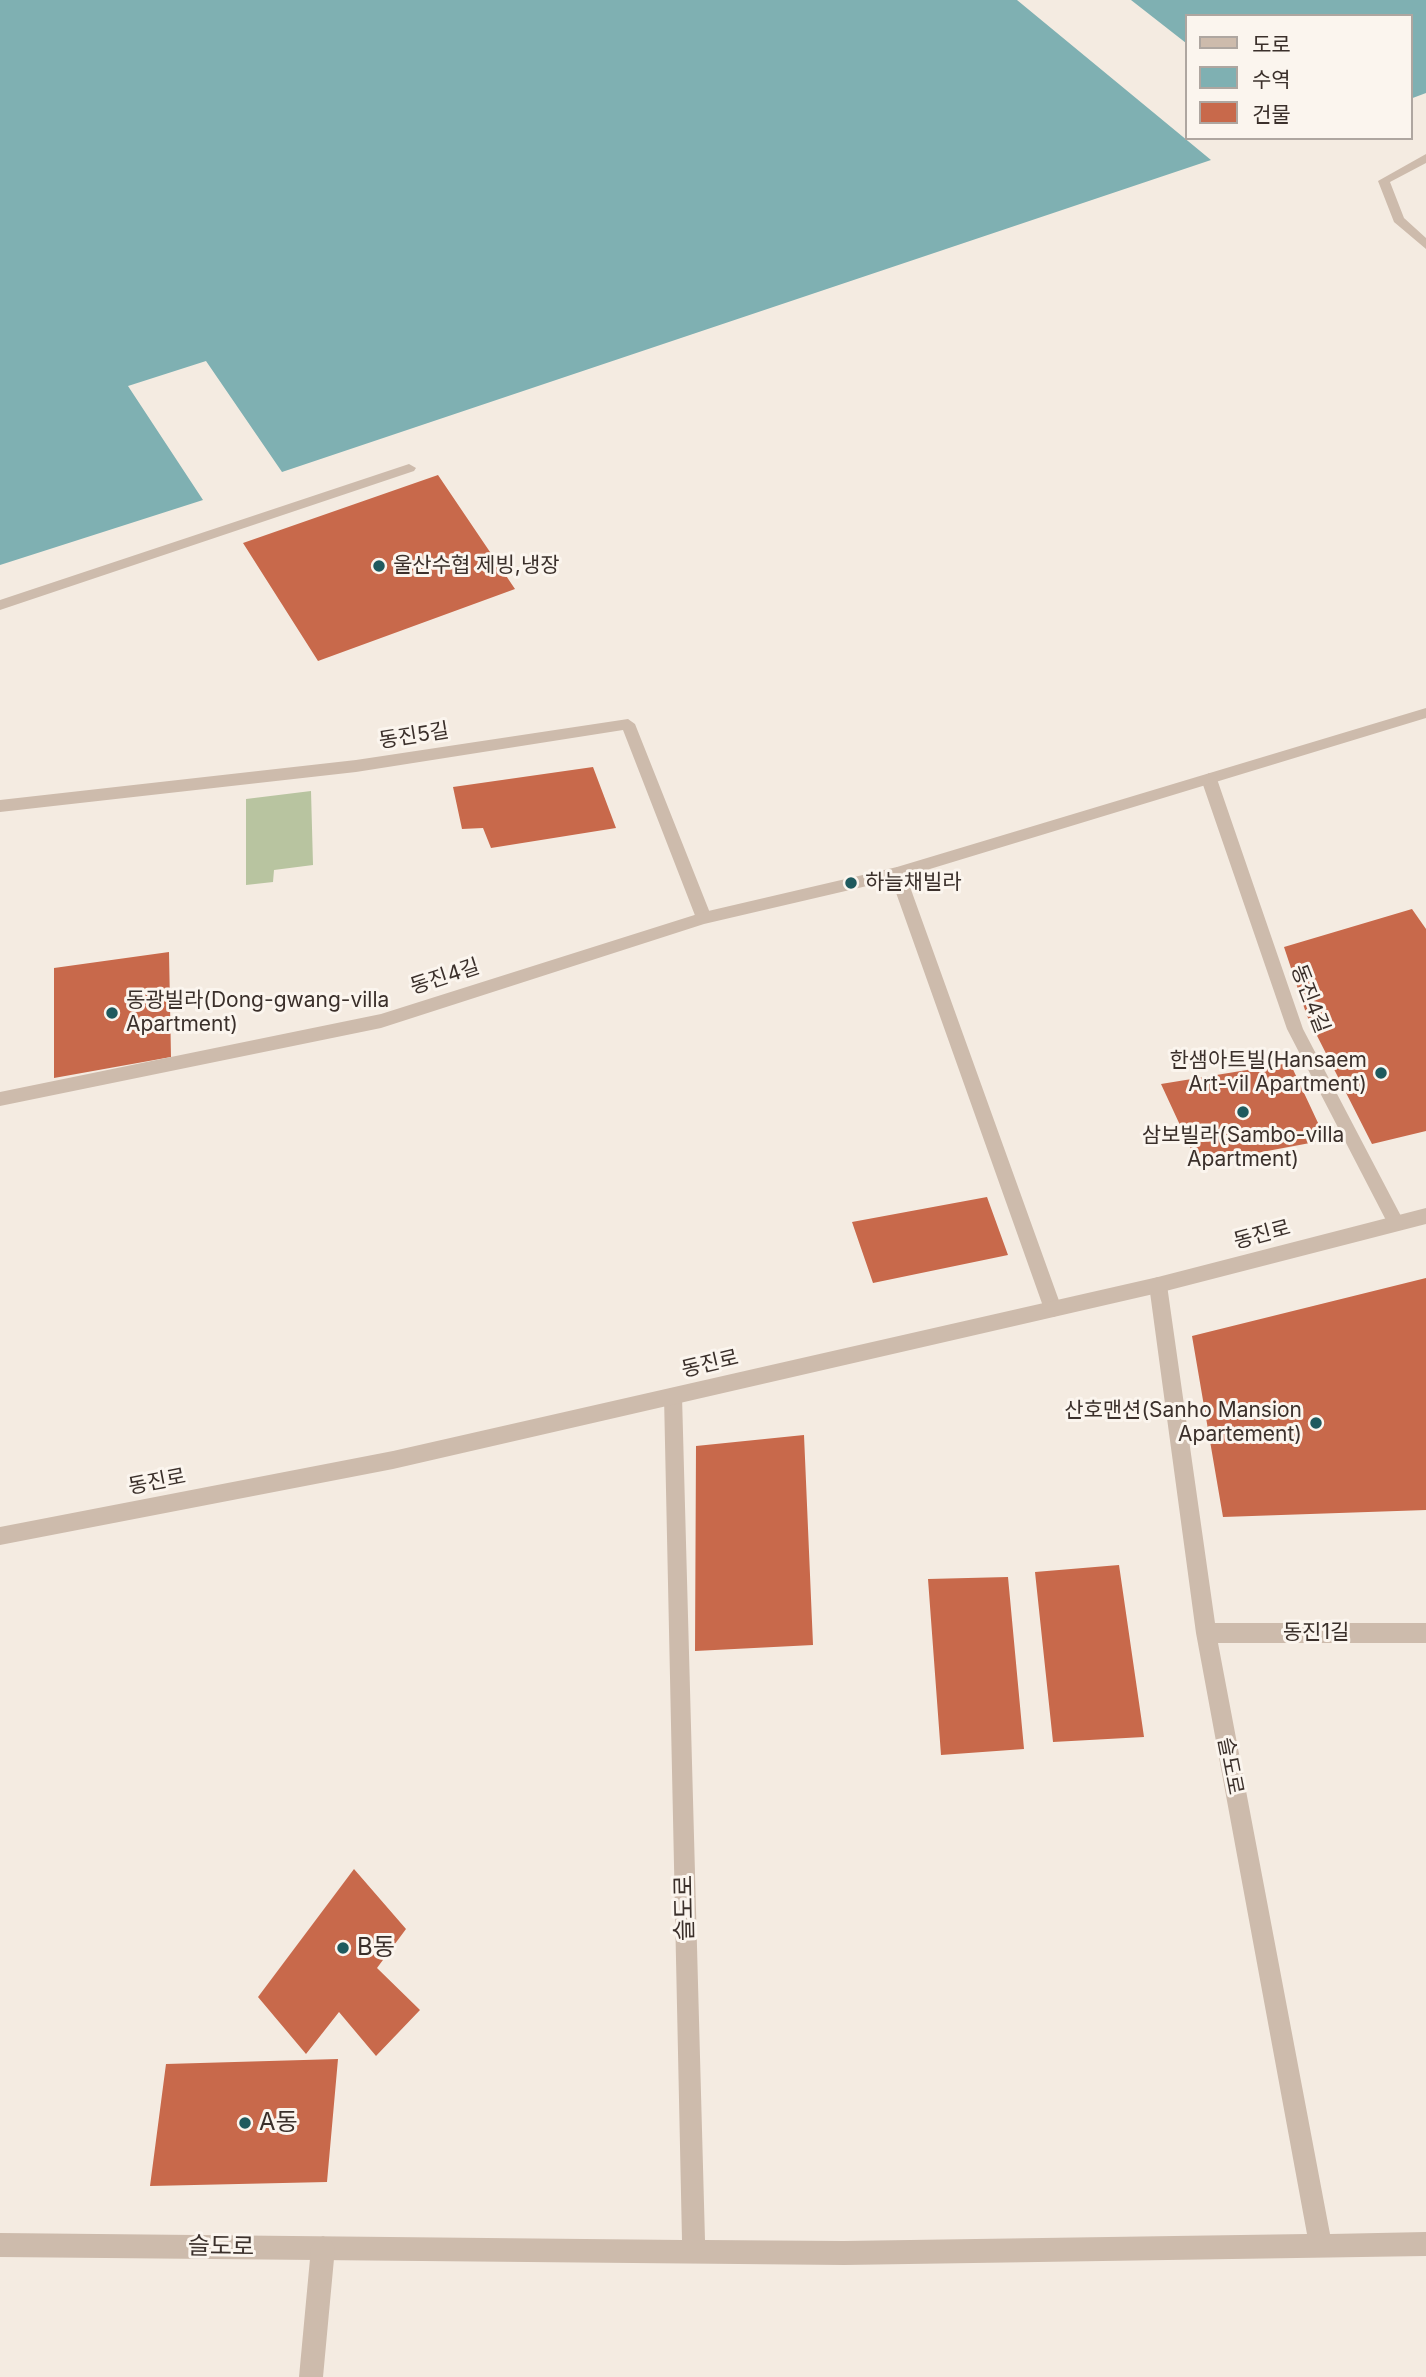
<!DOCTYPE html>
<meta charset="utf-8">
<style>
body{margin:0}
#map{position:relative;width:1426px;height:2377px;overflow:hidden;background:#f4ebe1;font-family:Inter,"Noto Sans KR",sans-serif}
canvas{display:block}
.legend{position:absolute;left:1185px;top:14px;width:228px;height:126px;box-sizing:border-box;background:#fbf5ee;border:2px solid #aea6a0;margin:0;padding:9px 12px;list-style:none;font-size:21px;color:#3b302b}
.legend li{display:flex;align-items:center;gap:14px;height:35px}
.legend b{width:35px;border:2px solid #aea6a0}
</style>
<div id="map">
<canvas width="1426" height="2377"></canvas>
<ul class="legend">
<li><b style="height:9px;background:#cdbbac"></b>도로</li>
<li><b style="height:19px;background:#7fb0b2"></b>수역</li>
<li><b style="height:19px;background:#c8694b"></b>건물</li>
</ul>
</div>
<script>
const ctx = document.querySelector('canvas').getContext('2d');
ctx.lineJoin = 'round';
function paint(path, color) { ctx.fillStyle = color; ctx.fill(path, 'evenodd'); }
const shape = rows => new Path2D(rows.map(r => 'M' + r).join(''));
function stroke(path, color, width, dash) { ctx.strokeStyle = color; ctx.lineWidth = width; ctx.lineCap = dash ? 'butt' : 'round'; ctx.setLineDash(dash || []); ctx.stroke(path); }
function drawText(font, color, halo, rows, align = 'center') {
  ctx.font = font + ' Inter,"Noto Sans KR",sans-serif'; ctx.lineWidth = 6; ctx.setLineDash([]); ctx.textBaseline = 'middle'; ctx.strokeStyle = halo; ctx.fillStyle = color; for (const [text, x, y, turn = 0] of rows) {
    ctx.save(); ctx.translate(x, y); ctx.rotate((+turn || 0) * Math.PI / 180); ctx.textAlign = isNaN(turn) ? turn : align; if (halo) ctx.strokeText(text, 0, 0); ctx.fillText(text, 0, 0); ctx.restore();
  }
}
paint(shape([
 [311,791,313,865,274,870,273,882,246,885,246,799]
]), '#b8c4a0');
paint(shape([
 [0,0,1017,0,1211,160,282,472,206,361,128,386,203,500,0,565],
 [1131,0,1426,0,1426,93,1410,99,1410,16,1186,16,1186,43]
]), '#7fb0b2');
paint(shape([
 [438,475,515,589,318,661,243,543],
 [593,767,616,828,491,848,483,828,462,829,453,787],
 [1412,909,1426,929,1426,1131,1372,1144,1307,1016,1284,947],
 [169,952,171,1057,54,1078,54,968],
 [1290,1063,1326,1140,1198,1164,1161,1084],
 [987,1197,1008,1255,873,1283,852,1222],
 [1426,1278,1426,1510,1223,1517,1192,1336],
 [804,1435,813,1645,695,1651,696,1446],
 [1119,1565,1144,1737,1053,1742,1035,1572],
 [1008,1577,1024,1749,941,1755,928,1579],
 [354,1869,406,1929,377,1968,420,2010,376,2056,339,2012,306,2054,258,1997],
 [338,2059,327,2182,150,2186,166,2064]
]), '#c8694b');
paint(shape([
 [1426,154,1426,163,1390,182,1404,218,1426,238,1426,249,1394,222,1378,181,1426,154],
 [409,464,416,468,414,471,0,610,0,600,409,464],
 [628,719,635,724,712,918,710,922,698,922,696,918,623,730,356,772,0,812,0,800,356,760,628,719],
 [1209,773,1217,779,1303,1029,1402,1218,1405,1223,1402,1228,1396,1231,1390,1228,1287,1029,1201,779,1209,773],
 [897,867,905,873,1062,1309,1059,1315,1053,1317,1047,1315,1044,1309,889,873,897,867],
 [1158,1277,1164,1279,1167,1285,1215,1623,1426,1623,1426,1643,1218,1643,1330,2234,1426,2232,1426,2256,844,2265,0,2257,0,2233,682,2240,664,1396,666,1390,673,1388,680,1390,682,1396,705,2240,844,2241,1307,2234,1196,1633,1149,1285,1152,1279,1158,1277]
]), '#cdbbac');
paint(shape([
 [1426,708,1426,718,897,879,704,924,381,1028,0,1106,0,1092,381,1014,704,912,897,867,1426,708],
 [1426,1208,1426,1224,1158,1293,393,1469,0,1545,0,1527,393,1451,1158,1277,1426,1208],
 [323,2236,331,2240,335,2248,323,2377,299,2377,311,2248,315,2240,323,2236]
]), '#cdbbac');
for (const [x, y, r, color] of [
 [379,566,7,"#1f5a5e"],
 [851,883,7,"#1f5a5e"],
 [112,1013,7,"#1f5a5e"],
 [1381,1073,7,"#1f5a5e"],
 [1243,1112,7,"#1f5a5e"],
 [1316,1423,7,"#1f5a5e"],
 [343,1948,7,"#1f5a5e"],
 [245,2123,7,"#1f5a5e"]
]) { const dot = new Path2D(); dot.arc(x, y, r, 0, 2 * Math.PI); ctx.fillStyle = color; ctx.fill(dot); stroke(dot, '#fbf5ee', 2.5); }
drawText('21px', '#3b302b', '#fbf5ee', [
 ["울산수협 제빙,냉장",393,566],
 ["하늘채빌라",865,883],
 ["동광빌라(Dong-gwang-villa",126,1001],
 ["Apartment)",126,1025],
 ["한샘아트빌(Hansaem",1367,1061,"right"],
 ["Art-vil Apartment)",1367,1085,"right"],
 ["삼보빌라(Sambo-villa",1243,1136,"center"],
 ["Apartment)",1243,1160,"center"],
 ["산호맨션(Sanho Mansion",1302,1411,"right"],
 ["Apartement)",1302,1435,"right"]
], 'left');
drawText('21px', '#3b302b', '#fbf5ee', [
 ["동진5길",414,736,-9],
 ["동진4길",445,977,-18],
 ["동진4길",1310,999,69],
 ["동진로",1262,1235,-15],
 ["동진로",710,1364,-13],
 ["동진로",157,1482,-11],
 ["동진1길",1316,1633],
 ["슬도로",1230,1766,79]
]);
drawText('24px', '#3b302b', '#fbf5ee', [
 ["슬도로",685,1908,-91],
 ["슬도로",221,2247,1]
]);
drawText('24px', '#3b302b', '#fbf5ee', [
 ["B동",357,1948],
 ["A동",259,2123]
], 'left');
</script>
